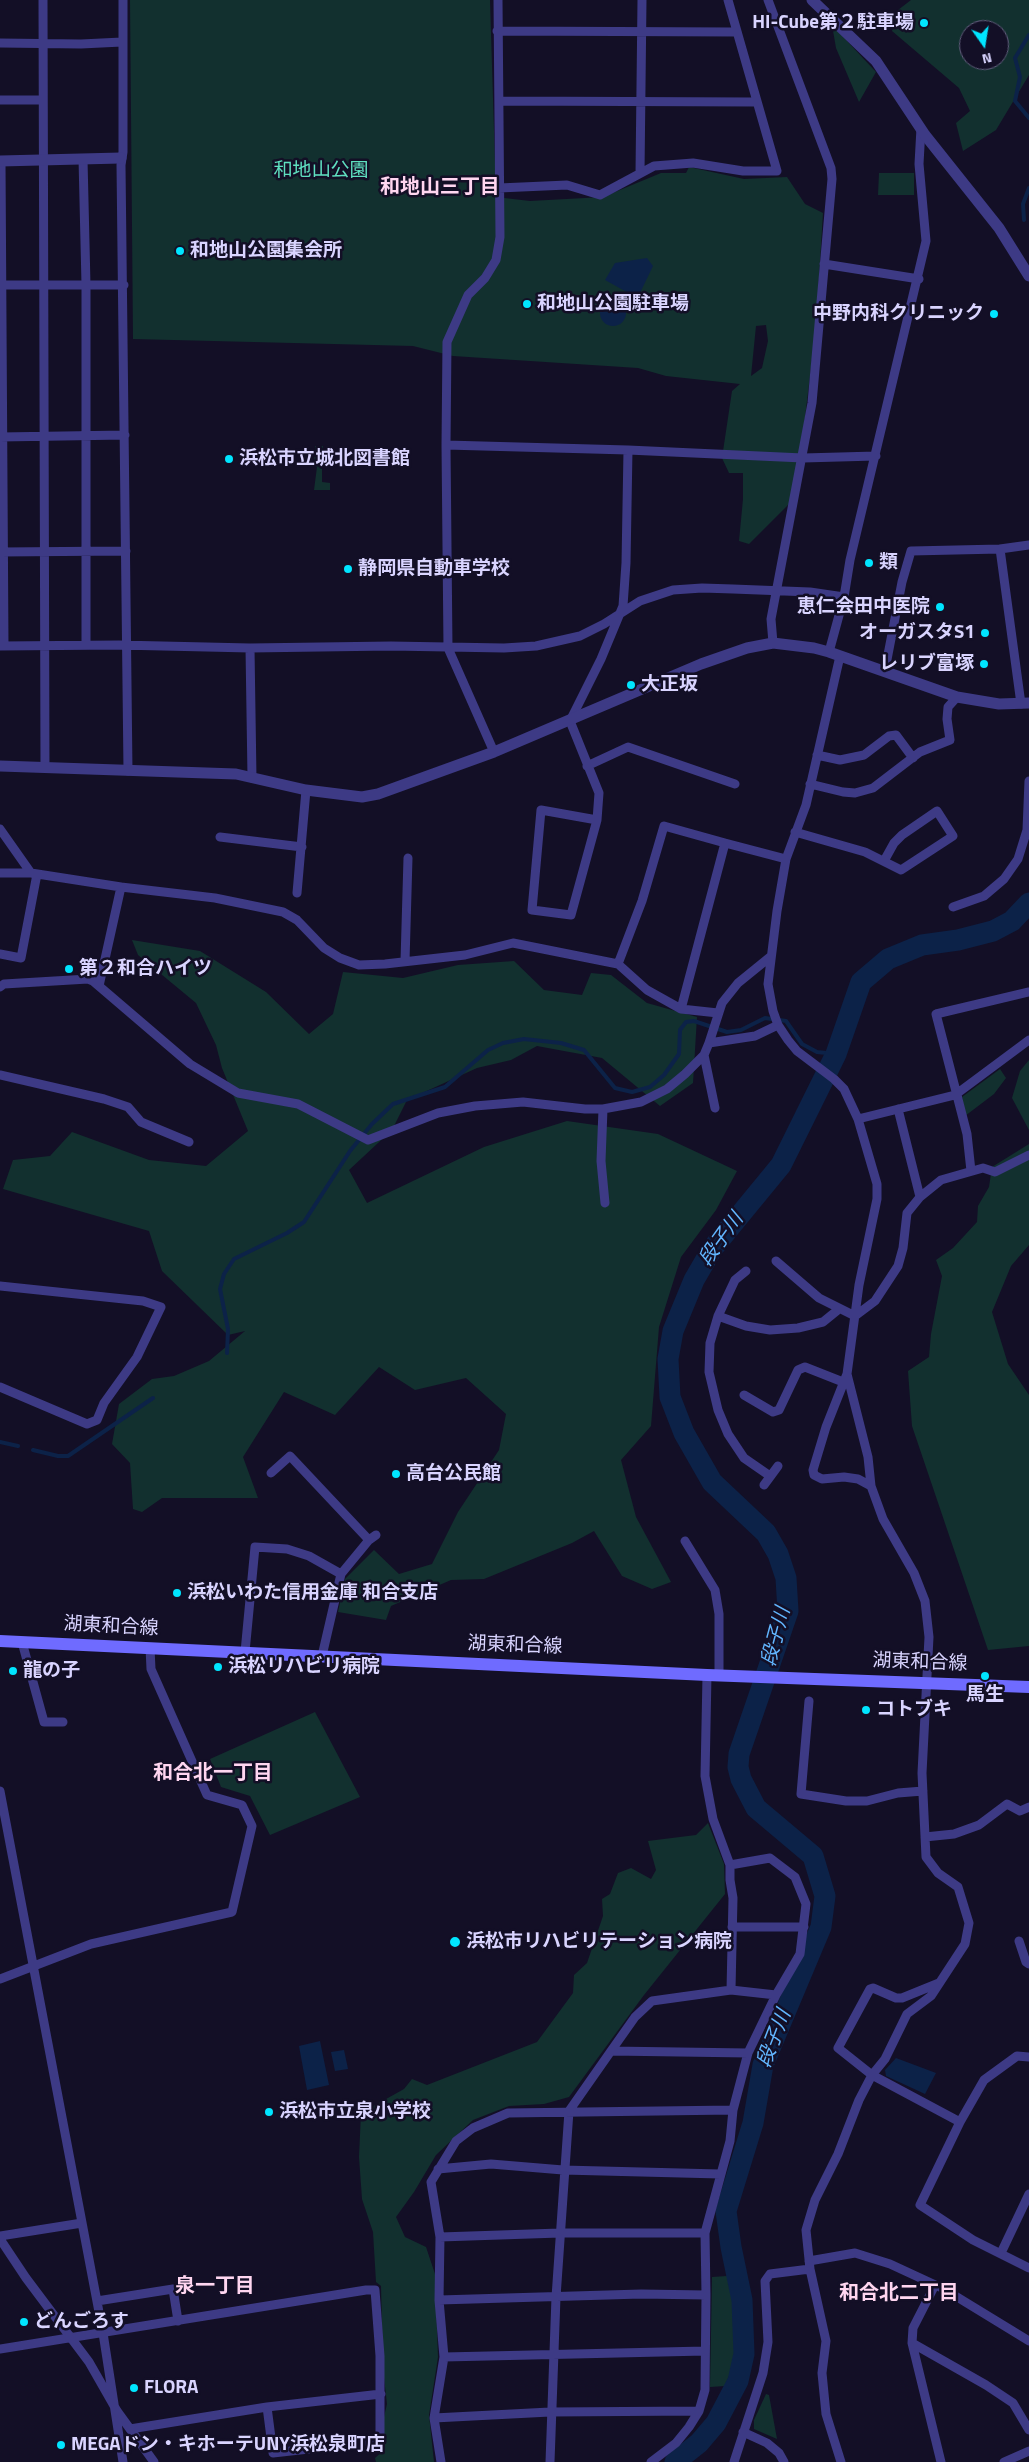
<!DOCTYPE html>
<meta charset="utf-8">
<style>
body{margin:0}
#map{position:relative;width:1029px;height:2462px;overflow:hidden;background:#130f26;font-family:"Titillium Web",sans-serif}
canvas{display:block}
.north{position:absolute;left:959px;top:20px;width:50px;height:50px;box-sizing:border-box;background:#130f26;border:1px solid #625e7d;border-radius:50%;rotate:167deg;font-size:14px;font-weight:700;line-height:20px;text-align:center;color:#d9d4ff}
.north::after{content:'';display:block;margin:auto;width:18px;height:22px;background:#00e5ff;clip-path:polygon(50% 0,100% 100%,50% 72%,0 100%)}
</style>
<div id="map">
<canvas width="1029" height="2462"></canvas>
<div class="north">N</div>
</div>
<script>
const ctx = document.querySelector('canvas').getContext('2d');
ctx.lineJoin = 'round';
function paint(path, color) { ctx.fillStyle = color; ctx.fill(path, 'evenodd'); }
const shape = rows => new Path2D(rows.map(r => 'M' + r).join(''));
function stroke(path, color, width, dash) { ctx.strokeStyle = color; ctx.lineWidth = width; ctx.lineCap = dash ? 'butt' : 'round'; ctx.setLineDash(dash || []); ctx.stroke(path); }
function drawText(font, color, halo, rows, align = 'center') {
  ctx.font = font + ' "Titillium Web","Noto Sans JP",sans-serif'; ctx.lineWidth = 5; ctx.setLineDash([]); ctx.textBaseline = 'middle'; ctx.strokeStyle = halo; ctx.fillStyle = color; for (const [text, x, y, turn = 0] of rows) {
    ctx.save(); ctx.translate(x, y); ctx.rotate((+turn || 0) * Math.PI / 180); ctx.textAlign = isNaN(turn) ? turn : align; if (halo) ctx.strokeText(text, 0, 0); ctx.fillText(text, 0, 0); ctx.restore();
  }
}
paint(shape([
 [130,0,490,0,496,197,530,201,603,197,661,173,686,173,689,167,744,179,787,177,805,204,823,213,816,326,803,434,790,503,749,544,739,541,743,499,743,473,729,473,722,458,732,391,740,384,666,376,638,368,453,356,413,346,133,339],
 [766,325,768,341,762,368,751,376,756,326],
 [911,0,1029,0,1029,75,996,130,963,151,956,123,970,111,959,88,892,31,898,10],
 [969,30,999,30,999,60,969,60],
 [832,25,876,72,859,102,836,48],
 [879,173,914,173,914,195,878,195],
 [315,446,323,446,322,456,317,456,317,463,322,463,322,482,330,483,330,490,314,490,317,467,314,467],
 [132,940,200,951,266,992,309,1034,333,1014,343,972,403,978,458,965,514,961,544,990,582,995,591,973,611,975,647,1003,697,1017,693,1083,660,1106,602,1058,537,1046,511,1060,477,1068,407,1100,392,1130,349,1170,367,1203,484,1147,567,1121,658,1134,737,1171,716,1210,681,1257,659,1327,651,1426,621,1460,636,1517,671,1582,652,1589,622,1576,594,1531,572,1543,484,1579,451,1580,391,1606,386,1620,338,1612,345,1579,374,1550,399,1574,432,1564,458,1512,499,1450,506,1414,466,1378,415,1390,379,1367,335,1415,284,1392,243,1457,258,1498,162,1498,142,1512,133,1509,130,1463,112,1444,119,1404,152,1379,174,1376,209,1361,245,1331,228,1335,162,1271,149,1231,3,1189,13,1160,50,1156,72,1132,149,1160,206,1166,248,1131,222,1068,216,1045,196,1003,138,955],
 [1029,1060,1029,1130,1012,1098,1020,1071],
 [1000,1069,1006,1078,994,1094,965,1116,962,1097],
 [1029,1144,1029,1245,1011,1266,992,1312,1008,1364,1029,1395,1029,1646,988,1650,912,1426,908,1371,929,1357,931,1334,942,1276,936,1260,953,1248,977,1222,978,1206,989,1187,992,1167],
 [315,1712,360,1797,270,1835,250,1796,221,1787,210,1759],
 [708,1823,724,1864,725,1894,644,1995,569,2097,544,2104,509,2106,473,2120,436,2155,414,2192,396,2217,405,2237,426,2247,435,2274,438,2357,429,2415,434,2462,376,2462,375,2458,384,2450,383,2421,387,2404,383,2369,381,2286,376,2282,373,2232,362,2199,359,2157,361,2113,404,2089,412,2079,427,2085,537,2042,573,1993,574,1975,587,1963,603,1916,602,1899,610,1894,618,1873,631,1868,651,1879,656,1870,648,1841,696,1835],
 [727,2276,735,2294,737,2319,735,2348,731,2371,725,2386,710,2387,712,2277],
 [766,2394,769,2395,777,2439,754,2429,754,2420]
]), '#12302f');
paint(shape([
 [647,258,653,266,640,293,634,296,605,280,615,263],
 '600 313a13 13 0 1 1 26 0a13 13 0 1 1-26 0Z',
 [320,2041,329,2085,307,2090,299,2046],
 [344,2050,348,2069,335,2071,331,2052],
 [896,2058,936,2073,925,2094,886,2076,885,2070]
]), '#0c2248');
stroke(shape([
 [1029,35,1015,58,1020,77,1015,101,1029,118],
 [1024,220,1023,204,1029,188],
 [227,1353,228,1329,220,1289,224,1274,234,1259,287,1233,304,1222,350,1151,372,1124,393,1104,445,1087,488,1050,503,1043,524,1039,561,1043,584,1050,615,1088,632,1092,650,1087,664,1075,679,1054,680,1030,686,1022,694,1021,727,1032,741,1030,765,1018,786,1021,802,1044,817,1052,836,1054],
 [0,1442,18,1446],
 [33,1450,58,1456,68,1456,153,1398]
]), '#0c2248', 4);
stroke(shape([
 [675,2462,699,2443,716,2423,738,2381,744,2354,742,2300,731,2247,726,2211,753,2123,763,2065,821,1927,825,1896,813,1856,756,1808,741,1779,738,1767,739,1754,788,1611,786,1578,778,1554,766,1533,712,1482,684,1433,670,1397,668,1359,673,1331,694,1280,712,1249,781,1165,836,1054,861,982,888,959,922,945,958,940,993,931,1012,921,1029,903]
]), '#0c2248', 21);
stroke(shape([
 [43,0,45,768],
 [123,0,123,152,121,165,128,771],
 [768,0,831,168,832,179,812,403,771,619,773,643],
 [497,31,736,32],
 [0,43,81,44,122,42],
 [0,100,43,100],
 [499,101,755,102],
 [83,159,86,285,86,645],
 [1,161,4,646],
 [640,173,642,0],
 [499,188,567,185,600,195,654,166,693,163,743,171,777,171,728,0],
 [824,264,919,279],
 [0,285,124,285],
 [0,437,125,435],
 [446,445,447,342,468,295,485,278,496,260,500,237,498,0],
 [628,450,803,458,876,456],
 [1000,549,1029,545],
 [0,552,126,551],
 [0,646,119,645,250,648,391,646,504,648,536,646,580,636,604,624,640,601,673,590,702,588,733,589,810,592,844,597],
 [250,648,252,778],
 [829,652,844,597,850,560,926,241,919,164,921,128],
 [840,656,806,805,786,859,777,911,768,984,773,1011,778,1025,788,1040,797,1051,834,1079,844,1089,858,1119,877,1184,877,1199,859,1285,847,1374,868,1457,871,1486,883,1519,914,1573,925,1601,929,1637,922,1773,926,1857,938,1873,958,1887,969,1923,965,1944,931,1996,907,2014,885,2059,872,2075,859,2100,838,2154,815,2200,806,2230,810,2269,826,2341,822,2373,826,2414,841,2462],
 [885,670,902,582,911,551,1000,549,1021,704],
 [494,752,448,648,446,445,628,450,626,563,623,606,601,659,570,721,599,793,597,820,571,915,532,910,541,810,597,820],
 [817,755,840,760,864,755,889,736,896,735,913,758],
 [587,766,628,747,735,784],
 [810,784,843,792,855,793,873,788,920,752,950,740,947,719,948,707,957,697],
 [0,829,31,873,121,887,215,898,283,912,297,920,324,948,340,958,359,965,385,964,465,955,513,943,618,964,647,990,681,1009,718,1013],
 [795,832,865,852,901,870,953,836,937,811,902,835,894,843,884,861],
 [220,837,302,847],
 [725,843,786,859],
 [0,873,31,873],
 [297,893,306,790],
 [953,907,984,896,1004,879,1018,859,1027,830,1029,781],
 [0,954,21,958,37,874],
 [405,961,408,858],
 [618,964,642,901,664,826,725,843,681,1009],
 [99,986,121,887],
 [0,987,4,984,88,979,93,981,190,1064,238,1093,298,1104,368,1140,438,1113,475,1106,523,1102,585,1109,603,1109,641,1102,667,1089,685,1074,704,1055,709,1043,755,1036,778,1025],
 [709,1043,722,1003,738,983,770,957],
 [704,1055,715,1108],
 [0,1075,104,1099,128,1107,141,1122,189,1142],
 [603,1109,601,1161,605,1203],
 [898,1109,920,1197],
 [858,1119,955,1095,1029,1040],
 [971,1171,967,1134,936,1014,1029,992],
 [776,1261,819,1298,855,1316,875,1301,898,1266,903,1248,907,1213,920,1197,941,1180,983,1168,995,1172,1029,1155],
 [746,1271,735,1280,718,1316,710,1343,709,1372,718,1410,728,1434,744,1458,770,1476],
 [0,1286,143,1301,161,1307,137,1357,104,1403,97,1420,87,1424,0,1387],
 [718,1316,746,1326,770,1330,798,1328,823,1322,839,1309],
 [847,1374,826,1427,813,1470,814,1475,822,1479,844,1477,858,1479,871,1486],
 [744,1395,773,1412,779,1410,798,1370,805,1367,843,1382],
 [271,1473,290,1456,369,1540],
 [764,1485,778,1466],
 [685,1541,715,1590,719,1614,719,1675],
 [22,1642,44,1722,63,1722],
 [245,1652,255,1547,287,1549,309,1556,341,1574],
 [322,1656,341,1574,369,1540,376,1535],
 [707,1675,705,1776,713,1819,730,1865,730,1880,733,1898,731,1990],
 [809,1701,801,1794,846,1801,867,1801,898,1793,923,1791],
 [0,1791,103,2333,123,2462],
 [925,1837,954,1834,979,1825,1007,1804,1020,1811,1029,1807],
 [730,1865,770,1858,795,1877,806,1904,800,1954,776,1995],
 [732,1927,804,1927],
 [1019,1941,1026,1962,1029,1964],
 [0,1979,91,1944,232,1912,252,1826,242,1805,207,1795,151,1669,150,1648],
 [939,1983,902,1998,896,1998,873,1988,870,1989,838,2048,872,2075,960,2122],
 [611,2051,635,2017,652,2001,731,1990,776,1995,748,2053],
 [1029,2057,1017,2056,984,2080,960,2122,920,2205,973,2240,1029,2268],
 [438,2169,491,2164,563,2170,720,2174],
 [0,2236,82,2223],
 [440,2237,560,2233,705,2233],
 [0,2239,26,2278,89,2362,117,2411,154,2462],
 [1001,2253,1029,2194],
 [809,2261,855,2253,890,2264,944,2289,1029,2341],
 [935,2285,913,2328,912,2343,941,2462],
 [439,2300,444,2357,705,2351],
 [97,2301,173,2289,178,2321],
 [912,2343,986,2385,1013,2403,1029,2430],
 [0,2349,366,2290,375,2290,380,2356,380,2441,273,2453,267,2407],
 [434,2418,550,2412,699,2411],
 [130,2429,267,2407,381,2394],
 [743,2432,767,2443,779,2453,784,2462],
 [441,2462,434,2418,444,2357],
 [550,2462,556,2297,569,2111,611,2051,748,2053,733,2110],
 [651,2462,676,2443,689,2427,699,2411,705,2390,706,2295,705,2233,730,2141,733,2110,508,2113,473,2128,456,2141,431,2182,440,2237,439,2300,641,2294,706,2295],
 [734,2462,763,2373,768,2342,765,2281,770,2274,810,2269],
 [1004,2462,1029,2451]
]), '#3d3a85', 9);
stroke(shape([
 [812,0,876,61,925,135,999,228,1029,276],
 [0,161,121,158],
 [0,766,236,774,306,790,362,797,378,794,494,752,701,664,747,648,773,643,814,648,829,652,957,697,999,704,1029,703]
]), '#3d3a85', 11);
stroke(shape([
 [0,1641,707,1675,1029,1687]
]), '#6f6bff', 12);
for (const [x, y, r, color] of [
 [924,23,5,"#00e5ff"],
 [180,251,5,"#00e5ff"],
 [527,304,5,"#00e5ff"],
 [994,314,5,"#00e5ff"],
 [229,459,5,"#00e5ff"],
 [869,563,5,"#00e5ff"],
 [348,569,5,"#00e5ff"],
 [940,607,5,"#00e5ff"],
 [985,633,5,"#00e5ff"],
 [984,664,5,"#00e5ff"],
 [631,685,5,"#00e5ff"],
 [69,969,5,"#00e5ff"],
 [396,1474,5,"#00e5ff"],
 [177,1593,5,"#00e5ff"],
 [218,1667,5,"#00e5ff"],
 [13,1671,5,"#00e5ff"],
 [985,1676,5,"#00e5ff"],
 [866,1710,5,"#00e5ff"],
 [455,1942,6,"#00e5ff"],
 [269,2112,5,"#00e5ff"],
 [24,2322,5,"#00e5ff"],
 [134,2388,5,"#00e5ff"],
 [61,2445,5,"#00e5ff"]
]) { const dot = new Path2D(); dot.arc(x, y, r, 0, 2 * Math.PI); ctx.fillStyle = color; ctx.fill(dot); stroke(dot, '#130f26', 2); }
drawText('bold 19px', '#d9d4ff', '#130f26', [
 ["HI-Cube第２駐車場",914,23,"right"],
 ["和地山公園集会所",190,251],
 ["和地山公園駐車場",537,304],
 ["中野内科クリニック",984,314,"right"],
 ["浜松市立城北図書館",239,459],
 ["類",879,563],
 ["静岡県自動車学校",358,569],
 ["恵仁会田中医院",930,607,"right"],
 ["オーガスタS1",975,633,"right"],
 ["レリブ富塚",974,664,"right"],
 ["大正坂",641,685],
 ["第２和合ハイツ",79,969],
 ["高台公民館",406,1474],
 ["浜松いわた信用金庫 和合支店",187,1593],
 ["浜松リハビリ病院",228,1667],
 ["龍の子",23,1671],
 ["馬生",985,1695,"center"],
 ["コトブキ",876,1710],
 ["浜松市リハビリテーション病院",466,1942],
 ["浜松市立泉小学校",279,2112],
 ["どんごろす",34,2322],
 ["FLORA",144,2388],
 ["MEGAドン・キホーテUNY浜松泉町店",71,2445]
], 'left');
drawText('19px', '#5fe0c0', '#130f26', [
 ["和地山公園",321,171]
]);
drawText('19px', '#d9d4ff', '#130f26', [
 ["湖東和合線",111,1627,3],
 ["湖東和合線",515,1646,2],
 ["湖東和合線",920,1663,2]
]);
drawText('bold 20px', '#ffd6f0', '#130f26', [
 ["和地山三丁目",440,188],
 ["和合北一丁目",213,1774],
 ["泉一丁目",215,2287],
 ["和合北二丁目",899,2294]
]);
drawText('italic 20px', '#62b6ff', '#130f26', [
 ["段子川",722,1240,-54],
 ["段子川",777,1637,-75],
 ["段子川",775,2039,-69]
]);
</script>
